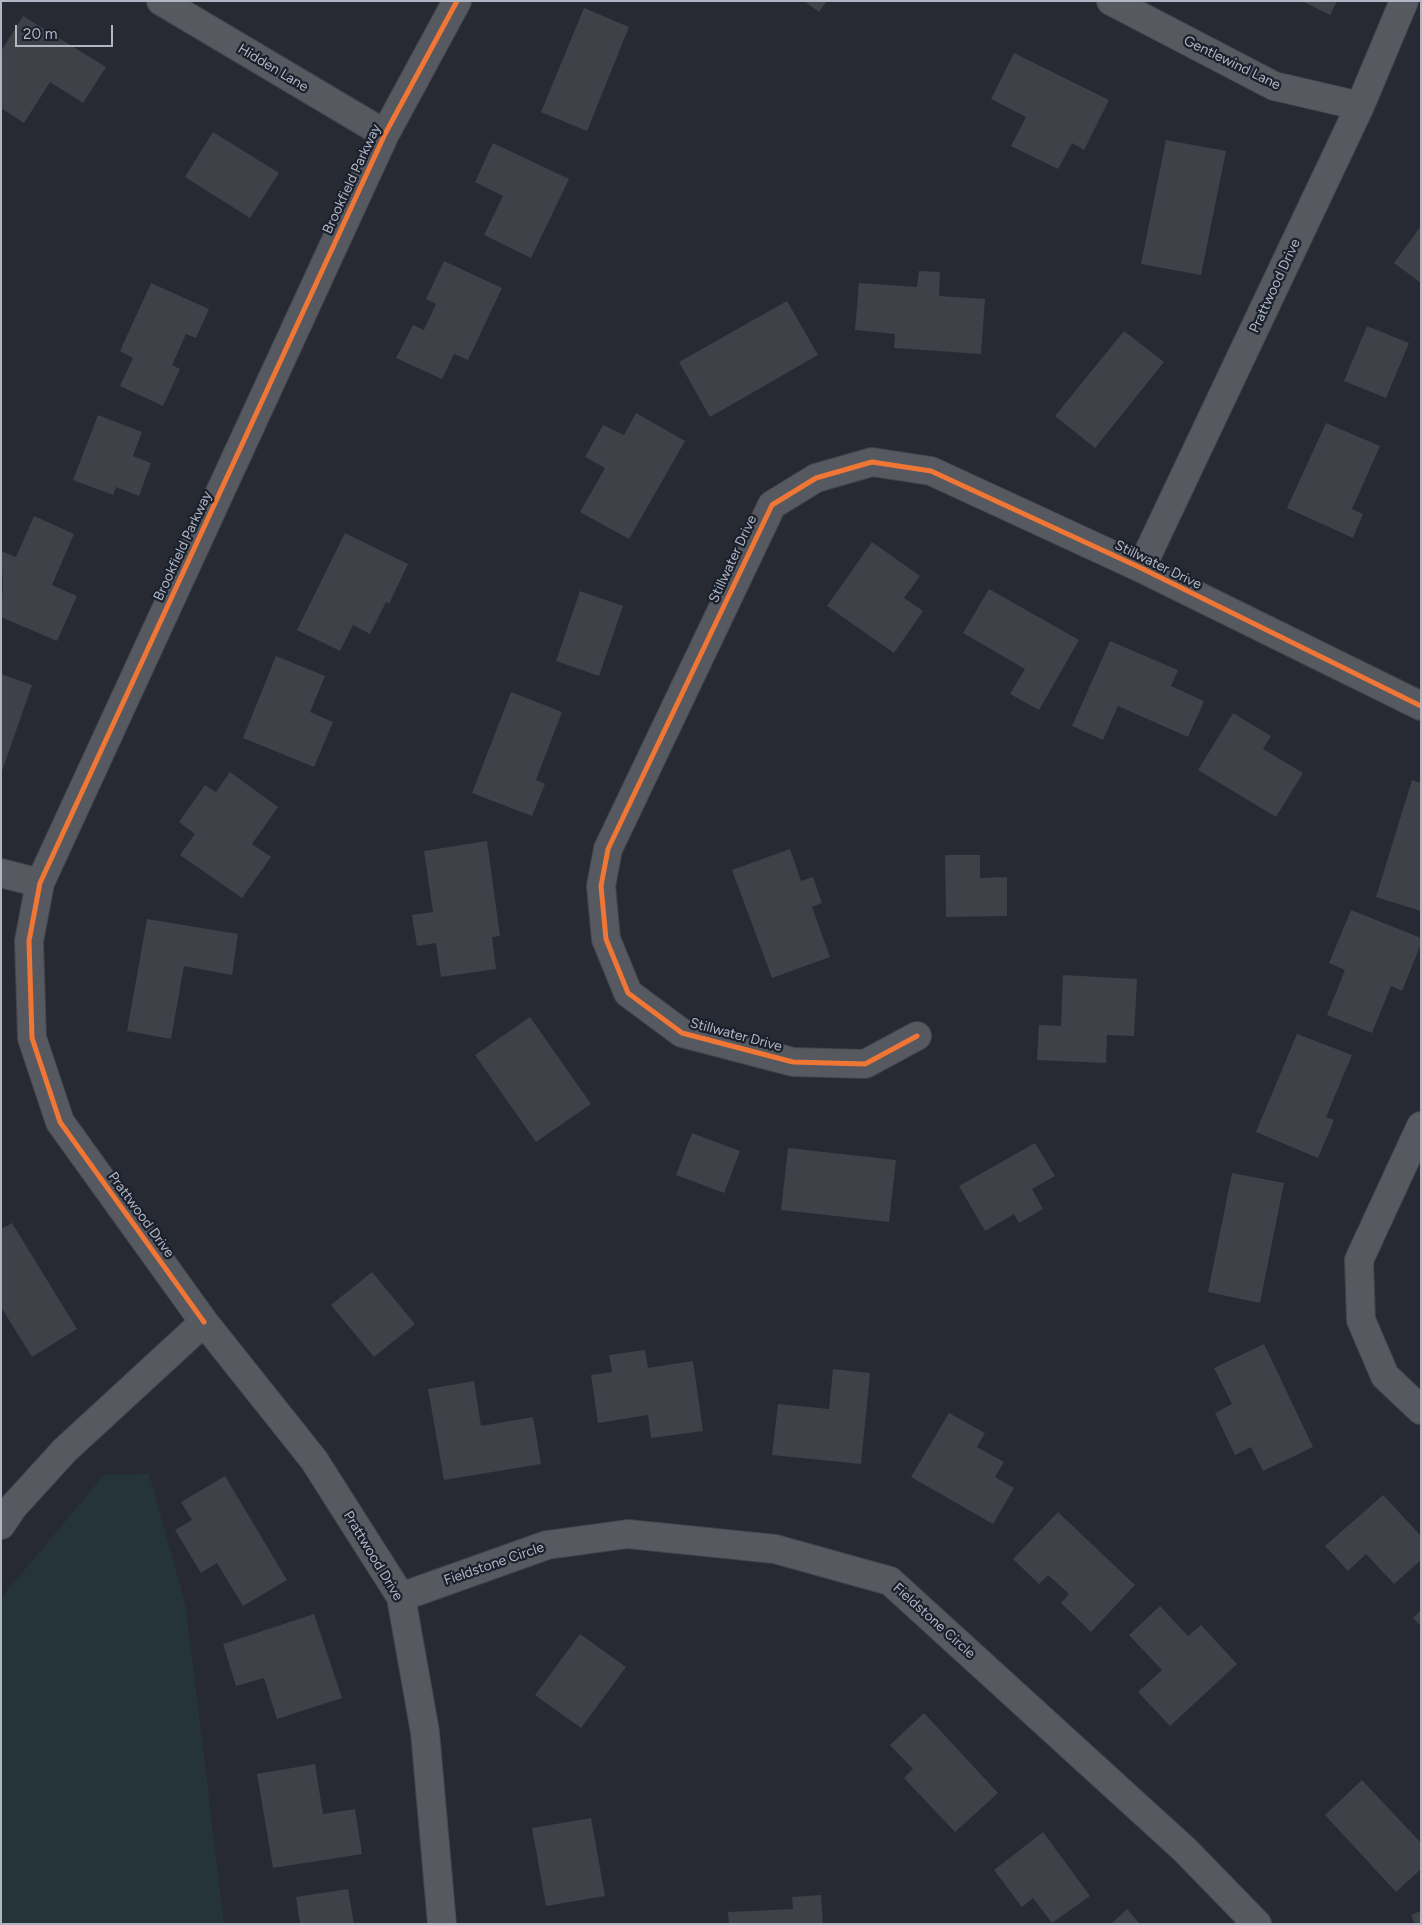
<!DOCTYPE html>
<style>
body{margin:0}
#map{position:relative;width:1422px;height:1925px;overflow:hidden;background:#272a32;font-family:Figtree,sans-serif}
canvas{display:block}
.frame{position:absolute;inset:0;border:2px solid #b0b6c4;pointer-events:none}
.scale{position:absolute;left:15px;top:25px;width:98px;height:22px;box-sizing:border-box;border:2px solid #b0b6c4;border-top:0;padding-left:6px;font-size:15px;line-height:18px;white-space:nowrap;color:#b0b6c4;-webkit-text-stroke:4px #1b212c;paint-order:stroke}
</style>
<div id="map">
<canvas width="1422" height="1925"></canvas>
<div class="frame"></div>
<div class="scale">20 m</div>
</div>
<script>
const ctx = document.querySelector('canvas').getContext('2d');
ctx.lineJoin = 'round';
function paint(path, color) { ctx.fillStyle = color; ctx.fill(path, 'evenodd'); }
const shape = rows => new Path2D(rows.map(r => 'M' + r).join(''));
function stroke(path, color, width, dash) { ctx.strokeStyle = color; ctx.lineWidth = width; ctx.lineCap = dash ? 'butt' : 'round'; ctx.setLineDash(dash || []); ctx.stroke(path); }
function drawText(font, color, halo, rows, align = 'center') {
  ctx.font = font + ' Figtree,sans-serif'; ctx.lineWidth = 4.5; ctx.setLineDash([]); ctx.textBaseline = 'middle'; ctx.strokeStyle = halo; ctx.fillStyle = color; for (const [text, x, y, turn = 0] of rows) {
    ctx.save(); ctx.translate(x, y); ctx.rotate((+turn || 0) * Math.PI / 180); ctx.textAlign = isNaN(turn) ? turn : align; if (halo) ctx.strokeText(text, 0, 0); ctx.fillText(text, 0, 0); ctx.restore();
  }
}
paint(shape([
 [149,1474,186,1607,224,1924,1,1924,1,1598,104,1475]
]), '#253438');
paint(shape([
 [804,1,827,1,819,12],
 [1302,1,1337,1,1330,15],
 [584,8,629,27,587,131,541,112],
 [23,16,106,67,83,103,50,82,24,123,1,108,1,51],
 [1014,53,1109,100,1084,150,1072,143,1058,169,1011,146,1026,117,991,99],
 [213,132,279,173,250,218,185,177],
 [1166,140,1226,151,1201,275,1141,264],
 [493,143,569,179,531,258,484,235,503,196,475,182],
 [1421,226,1421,283,1394,263],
 [444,261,502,288,468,360,454,354,442,379,396,358,413,325,424,330,436,304,426,299],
 [919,271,940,272,939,296,985,299,981,354,894,348,895,334,855,330,859,283,917,287],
 [151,283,209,309,196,338,186,334,172,365,180,369,163,406,120,386,133,358,120,351],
 [787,301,818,355,710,417,679,362],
 [1367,326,1409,343,1386,398,1344,381],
 [1124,331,1164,362,1095,448,1055,416],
 [636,413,685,441,629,539,580,512,605,468,585,457,603,425,624,435],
 [98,415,142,432,133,456,151,463,139,496,116,487,113,495,73,480],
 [1326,423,1380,446,1352,509,1363,514,1353,538,1287,508],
 [34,516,74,534,52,585,77,596,57,641,1,617,3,584,1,551,16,557],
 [345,533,408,564,389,604,386,602,370,634,353,625,340,651,297,630],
 [872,542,920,576,904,598,923,611,894,653,827,606],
 [989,589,1079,640,1039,710,1010,694,1025,669,963,633],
 [580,591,623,606,599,676,556,661],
 [1110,641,1178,670,1171,686,1204,701,1188,737,1118,706,1103,740,1072,726],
 [276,656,325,676,310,712,333,722,314,767,243,738],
 [1,674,32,685,2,771,1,771],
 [511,692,562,712,536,780,545,784,532,816,472,793],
 [1233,713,1271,736,1263,749,1303,773,1276,817,1198,770],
 [230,772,278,807,252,844,271,857,242,898,180,855,195,834,179,822,205,785,216,792],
 [1412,780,1421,783,1421,911,1376,897],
 [487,841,500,936,492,937,496,969,441,977,436,943,417,946,412,915,433,912,424,851],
 [790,849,801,881,813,877,822,903,812,907,830,957,772,978,732,870],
 [945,855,980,855,980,878,1007,877,1007,916,946,917],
 [1351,910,1421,938,1421,944,1402,991,1391,986,1372,1033,1327,1015,1345,970,1329,963],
 [147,919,238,934,232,975,184,966,171,1039,127,1031],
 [1063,975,1137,979,1134,1036,1107,1035,1106,1063,1037,1060,1039,1025,1061,1026],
 [530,1017,591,1104,536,1142,475,1055],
 [1297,1034,1352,1055,1326,1117,1334,1120,1318,1158,1256,1132],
 [692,1133,740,1151,724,1193,676,1175],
 [1035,1143,1055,1176,1032,1189,1043,1209,1019,1223,1014,1214,985,1231,959,1186],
 [788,1148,896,1160,889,1222,781,1210],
 [1232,1173,1284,1183,1260,1303,1208,1292],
 [12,1223,77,1329,32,1357,1,1307,1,1229],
 [372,1272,415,1324,374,1357,331,1305],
 [1264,1344,1313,1447,1263,1471,1251,1447,1235,1455,1215,1413,1232,1404,1214,1368],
 [645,1350,648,1368,693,1361,703,1431,651,1438,648,1415,598,1423,591,1375,612,1372,609,1355],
 [833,1369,870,1373,861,1464,772,1455,778,1404,829,1409],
 [474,1381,481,1426,533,1417,541,1464,444,1480,428,1389],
 [949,1413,985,1433,977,1447,1004,1462,995,1477,1014,1488,993,1524,911,1477],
 [225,1476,287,1580,243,1606,217,1563,201,1573,175,1530,192,1520,181,1502],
 [1383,1495,1421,1536,1421,1560,1394,1584,1366,1554,1348,1571,1325,1546],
 [1058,1512,1135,1585,1091,1632,1061,1603,1069,1594,1048,1575,1039,1584,1013,1559],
 [1160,1606,1188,1636,1201,1625,1237,1664,1170,1726,1138,1692,1162,1670,1129,1635],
 [1421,1610,1421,1626,1413,1618],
 [314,1614,342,1698,277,1719,264,1678,236,1686,223,1644],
 [580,1634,626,1667,581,1728,535,1695],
 [924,1713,998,1793,955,1832,904,1778,913,1769,890,1745],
 [315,1764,323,1814,355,1809,362,1854,273,1868,257,1774],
 [1362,1780,1421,1843,1421,1869,1396,1892,1325,1815],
 [591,1818,605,1896,546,1906,532,1828],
 [1043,1832,1090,1896,1052,1923,1033,1898,1022,1907,994,1870],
 [348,1889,354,1924,300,1924,296,1897],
 [821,1895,823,1924,729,1924,728,1912,793,1909,792,1897],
 [1127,1909,1140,1924,1111,1924],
 [1421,1911,1421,1924,1415,1924,1411,1915]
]), '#3e4147');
const street = shape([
 [161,1,385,134],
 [1111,1,1274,86,1360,106],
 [1141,568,1360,106,1404,1],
 [1,873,40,883],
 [917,1036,865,1064,793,1062,682,1033,628,993,606,939,601,886,608,849,772,505,816,478,872,462,931,471,1141,568,1421,706],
 [1421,1126,1359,1260,1361,1320,1385,1376,1421,1410],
 [204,1322,60,1122,32,1038,29,941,40,883,385,134,457,1],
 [1,1525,13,1507,65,1450,204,1322,314,1460,401,1597,425,1732,442,1924],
 [401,1597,547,1545,628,1534,775,1549,890,1581,1185,1850,1257,1924]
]);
stroke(street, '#42454b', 30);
stroke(street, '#565960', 28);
stroke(shape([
 [917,1036,865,1064,793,1062,682,1033,628,993,606,939,601,886,608,849,772,505,816,478,872,462,931,471,1141,568,1421,706],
 [204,1322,60,1122,32,1038,29,941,40,883,385,134,457,1]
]), '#f07635', 5);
drawText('14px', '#b0b6c4', '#1b212c', [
 ["Gentlewind Lane",1232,63,26],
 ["Hidden Lane",273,68,31],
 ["Brookfield Parkway",352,179,-65],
 ["Prattwood Drive",1275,286,-65],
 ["Brookfield Parkway",183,546,-65],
 ["Stillwater Drive",733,559,-65],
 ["Stillwater Drive",1158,565,26],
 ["Stillwater Drive",736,1035,15],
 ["Prattwood Drive",141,1215,54],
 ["Prattwood Drive",373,1556,59],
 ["Fieldstone Circle",494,1564,-19],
 ["Fieldstone Circle",934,1621,42]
]);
</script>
